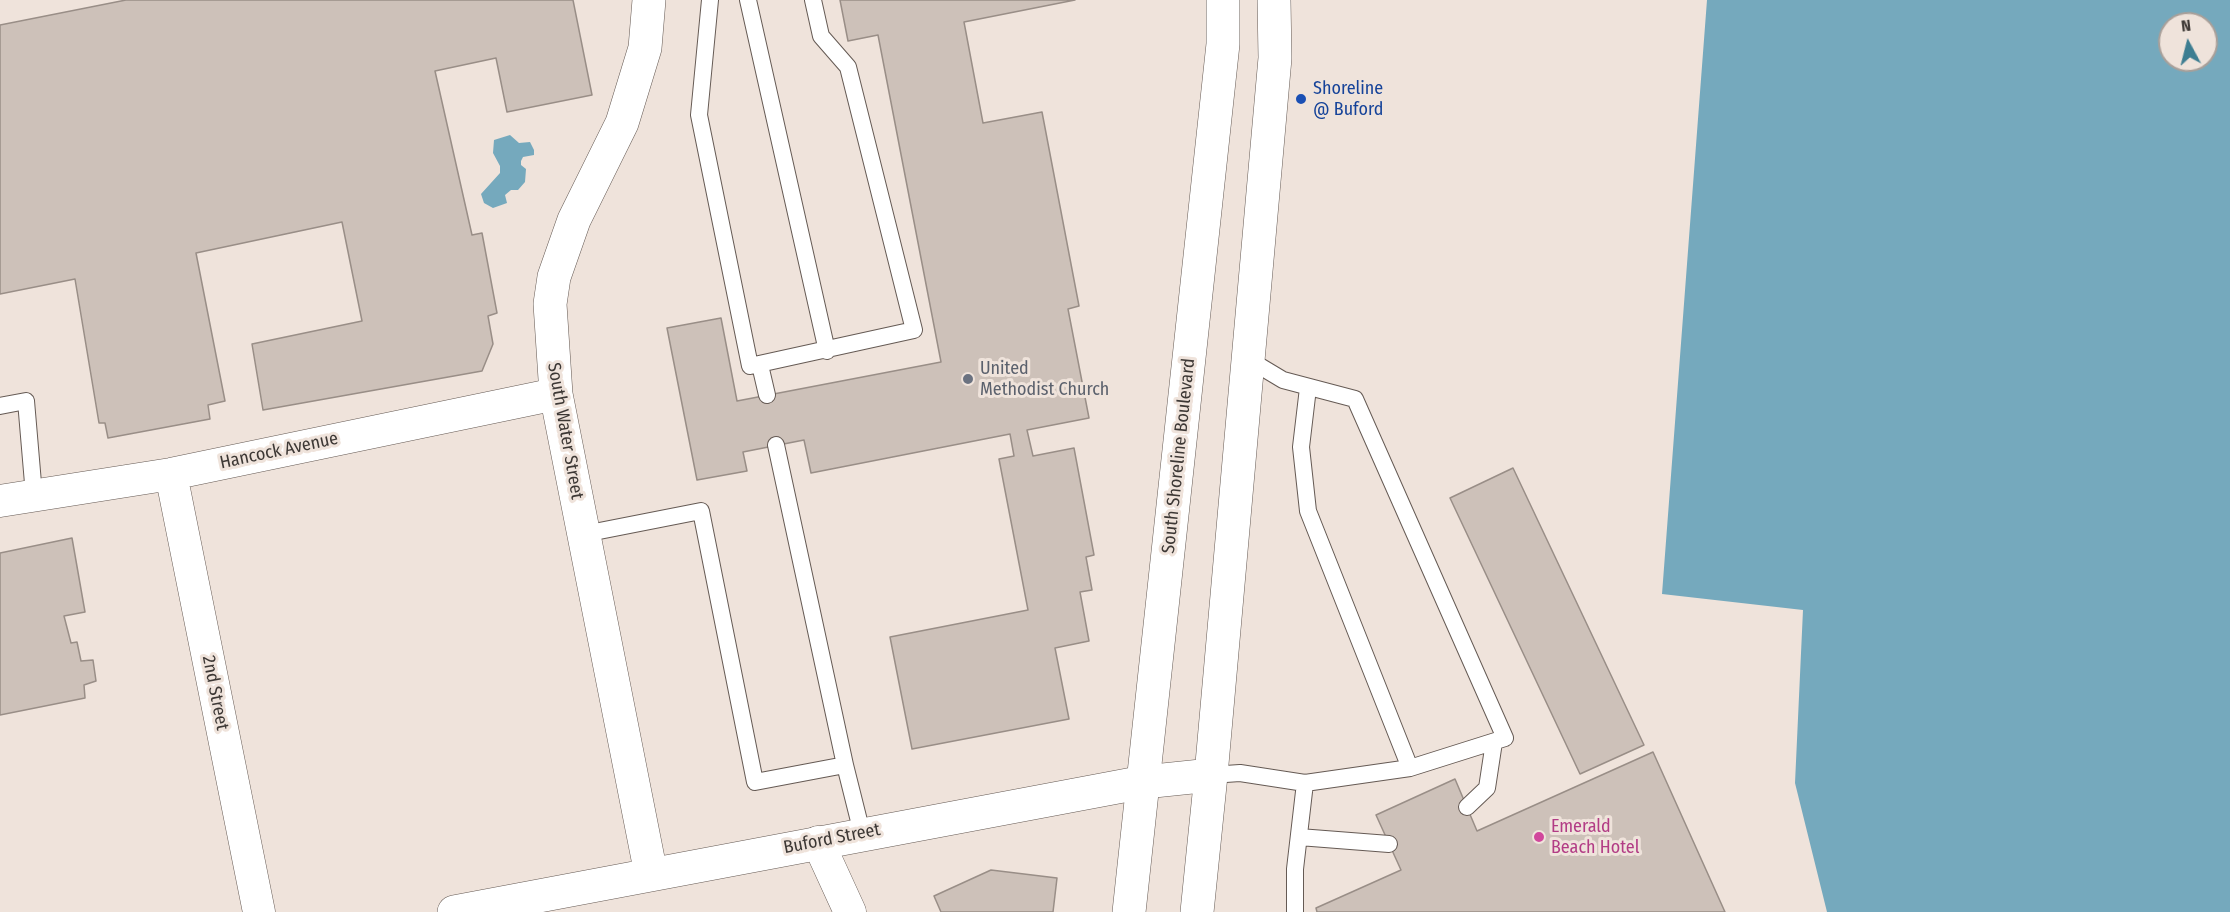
<!DOCTYPE html>
<style>
body{margin:0}
#map{position:relative;width:2230px;height:912px;overflow:hidden;background:#efe3db;font-family:"Fira Sans Condensed",sans-serif}
canvas{display:block}
.north{position:absolute;left:2158px;top:12px;width:60px;height:60px;box-sizing:border-box;background:#efe3db;border:2px solid #a89f99;border-radius:50%;rotate:353deg;font-size:16px;font-weight:700;line-height:24px;text-align:center;color:#3d3835}
.north::after{content:'';display:block;margin:auto;width:21px;height:27px;background:#3d7d91;clip-path:polygon(50% 0,100% 100%,50% 72%,0 100%)}
</style>
<div id="map">
<canvas width="2230" height="912"></canvas>
<div class="north">N</div>
</div>
<script>
const ctx = document.querySelector('canvas').getContext('2d');
ctx.lineJoin = 'round';
function paint(path, color) { ctx.fillStyle = color; ctx.fill(path, 'evenodd'); }
const shape = rows => new Path2D(rows.map(r => 'M' + r).join(''));
function stroke(path, color, width, dash) { ctx.strokeStyle = color; ctx.lineWidth = width; ctx.lineCap = dash ? 'butt' : 'round'; ctx.setLineDash(dash || []); ctx.stroke(path); }
function drawText(font, color, halo, rows, align = 'center') {
  ctx.font = font + ' "Fira Sans Condensed",sans-serif'; ctx.lineWidth = 6; ctx.setLineDash([]); ctx.textBaseline = 'middle'; ctx.strokeStyle = halo; ctx.fillStyle = color; for (const [text, x, y, turn = 0] of rows) {
    ctx.save(); ctx.translate(x, y); ctx.rotate((+turn || 0) * Math.PI / 180); ctx.textAlign = isNaN(turn) ? turn : align; if (halo) ctx.strokeText(text, 0, 0); ctx.fillText(text, 0, 0); ctx.restore();
  }
}
paint(shape([
 [1707,0,2230,0,2230,912,1827,912,1795,783,1803,610,1662,594],
 [2170,24,2206,24,2206,60,2170,60],
 [510,135,519,143,530,142,534,150,534,155,523,157,521,161,521,165,526,169,525,182,518,190,511,190,505,195,507,203,493,208,484,203,481,194,500,173,500,166,493,153,494,140]
]), '#75a9bd');
const building = shape([
 [126,0,573,0,592,95,507,112,496,58,435,71,472,235,482,233,497,313,488,316,493,344,482,371,263,410,252,344,362,321,342,222,196,253,225,401,208,405,210,419,108,438,105,423,99,423,75,279,0,294,0,25,126,0],
 [840,0,1075,0,964,22,983,123,1042,112,1079,306,1068,309,1089,418,1027,430,1033,456,1074,448,1094,555,1086,557,1092,590,1080,592,1089,641,1055,648,1069,719,912,749,890,637,1028,610,999,459,1014,456,1010,434,811,473,804,440,743,452,747,471,697,480,667,328,721,318,737,401,941,362,878,35,848,41,840,0],
 [1513,468,1644,745,1580,774,1450,498,1513,468],
 [72,538,85,612,64,616,71,643,77,642,81,661,93,660,96,681,84,685,85,698,0,715,0,553,72,538],
 [1653,752,1725,912,1317,912,1316,908,1401,870,1376,815,1455,779,1477,831,1653,752],
 [991,870,1057,878,1053,912,941,912,934,896,991,870]
]);
paint(building, '#cdc1b9');
stroke(building, '#998e87', 1.5);
const lane = shape([
 [710,0,699,115,750,366,914,330,848,67,821,36,813,0],
 [748,0,827,351],
 [1248,359,1283,380,1355,399,1505,738,1410,768,1305,783],
 [760,365,767,395],
 [1308,388,1301,447,1308,511,1410,768],
 [0,406,26,401,34,495],
 [584,534,701,511,755,782,845,765,776,445],
 [845,765,862,833],
 [1211,775,1240,773,1305,783,1295,869,1295,912],
 [1467,807,1487,788,1494,742],
 [1299,837,1389,844]
]);
const street = shape([
 [171,474,259,912],
 [0,501,171,474,556,394],
 [818,842,850,912]
]);
const secondary = shape([
 [649,0,645,48,622,123,574,220,554,277,550,304,556,394,651,874],
 [454,912,1144,782,1211,775]
]);
const primary = shape([
 [1129,912,1223,44,1223,0],
 [1197,912,1211,775,1275,58,1274,0]
]);
stroke(lane, '#655a54', 18);
stroke(street, '#655a54', 33);
stroke(secondary, '#655a54', 34);
stroke(primary, '#655a54', 34);
stroke(lane, '#fff', 16);
stroke(street, '#fff', 32);
stroke(secondary, '#fff', 33);
stroke(primary, '#fff', 33);
for (const [x, y, r, color] of [
 [1301,99,6,"#1a4fb4"],
 [968,379,6,"#6b7280"],
 [1539,837,6,"#d1479c"]
]) { const dot = new Path2D(); dot.arc(x, y, r, 0, 2 * Math.PI); ctx.fillStyle = color; ctx.fill(dot); stroke(dot, '#efe3db', 2); }
drawText('18px', '#164399', '#efe3db', [
 ["Shoreline",1313,89],
 ["@ Buford",1313,110]
], 'left');
drawText('18px', '#5b616d', '#efe3db', [
 ["United",980,369],
 ["Methodist Church",980,390]
], 'left');
drawText('18px', '#3d3835', '#efe3db', [
 ["South Water Street",565,431,80],
 ["Hancock Avenue",279,451,-12],
 ["South Shoreline Boulevard",1179,456,-84],
 ["2nd Street",215,693,79],
 ["Buford Street",832,839,-11]
]);
drawText('18px', '#b23c85', '#efe3db', [
 ["Emerald",1551,827],
 ["Beach Hotel",1551,848]
], 'left');
</script>
